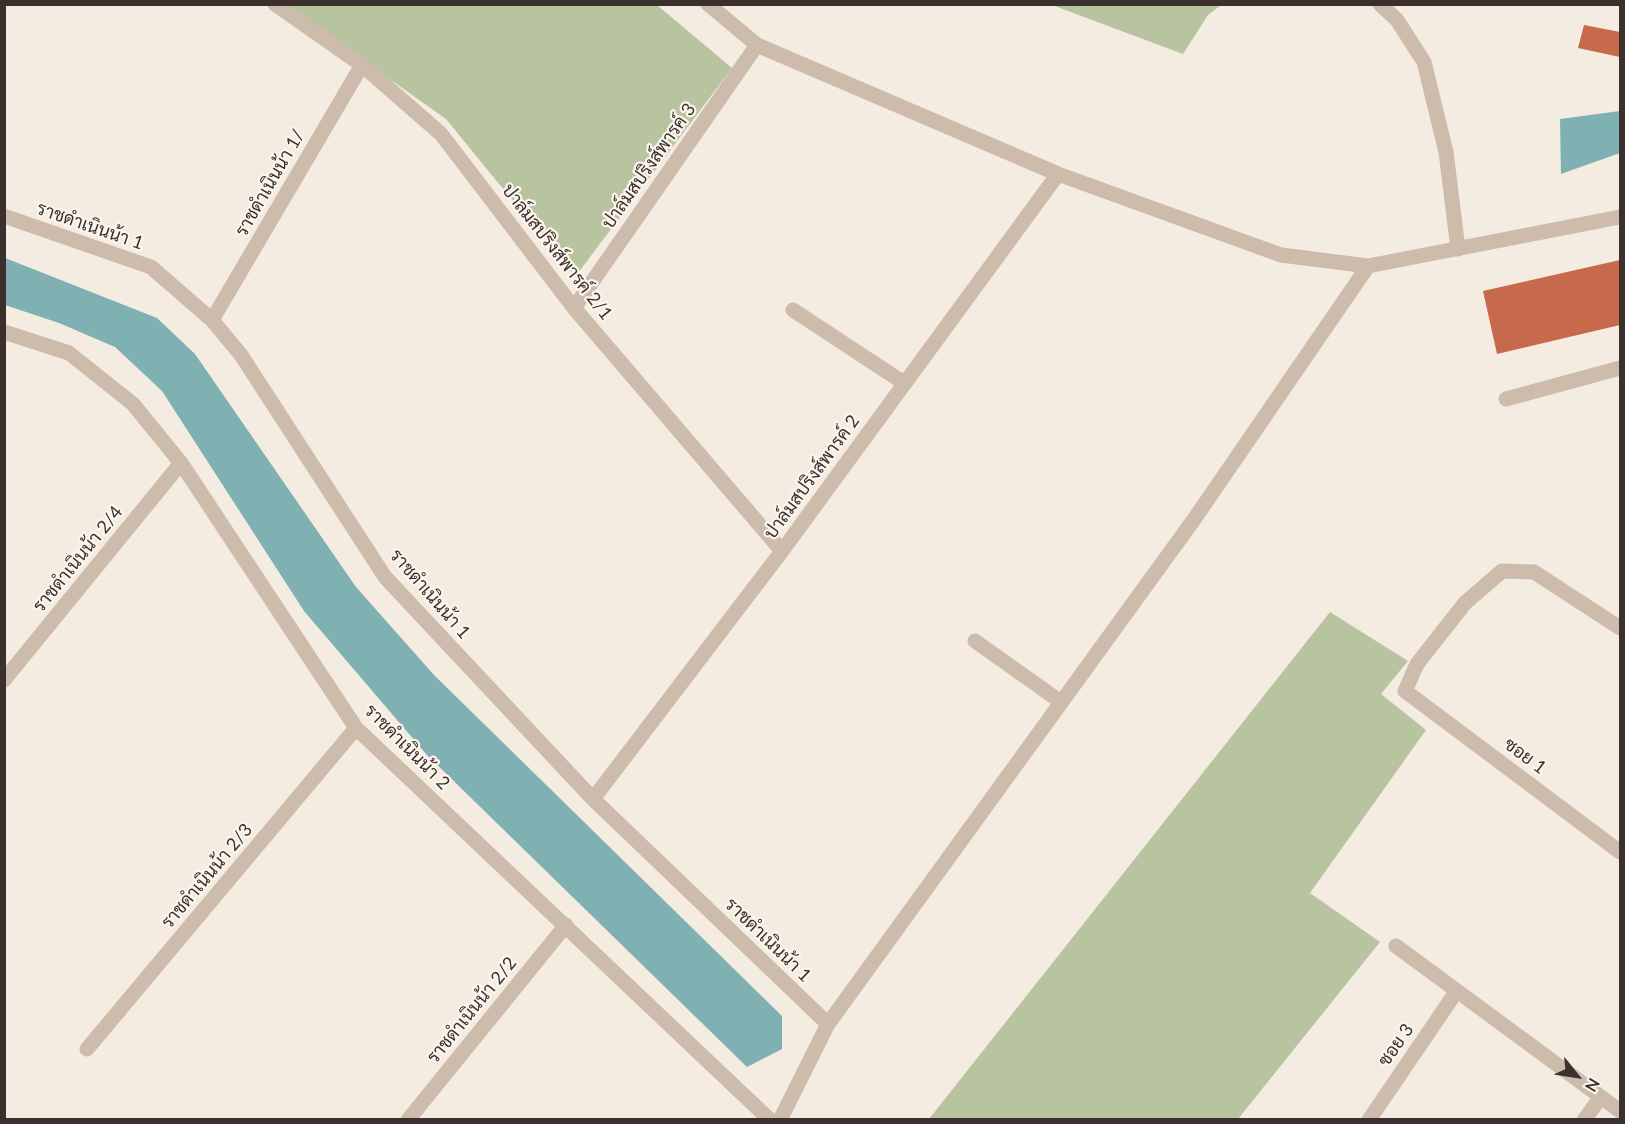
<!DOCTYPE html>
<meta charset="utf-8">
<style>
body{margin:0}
#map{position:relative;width:1625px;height:1124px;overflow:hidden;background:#f4ebe1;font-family:Lato,sans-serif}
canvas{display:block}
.frame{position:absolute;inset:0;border:6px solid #3b302b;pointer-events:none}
.north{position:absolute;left:1547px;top:1046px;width:60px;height:60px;-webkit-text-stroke:4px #fbf5ee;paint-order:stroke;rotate:120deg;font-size:16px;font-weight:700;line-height:24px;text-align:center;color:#3b302b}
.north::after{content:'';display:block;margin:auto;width:21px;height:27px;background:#3b302b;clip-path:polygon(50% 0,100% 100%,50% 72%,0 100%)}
</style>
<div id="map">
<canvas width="1625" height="1124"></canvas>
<div class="frame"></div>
<div class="north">N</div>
</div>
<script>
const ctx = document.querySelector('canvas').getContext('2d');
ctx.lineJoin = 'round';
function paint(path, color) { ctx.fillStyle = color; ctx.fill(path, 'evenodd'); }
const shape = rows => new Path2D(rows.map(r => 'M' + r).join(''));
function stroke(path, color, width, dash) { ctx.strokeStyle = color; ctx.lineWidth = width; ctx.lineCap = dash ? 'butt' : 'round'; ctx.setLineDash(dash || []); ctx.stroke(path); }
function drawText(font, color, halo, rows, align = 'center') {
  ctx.font = font + ' Lato,Sarabun,sans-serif'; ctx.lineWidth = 4.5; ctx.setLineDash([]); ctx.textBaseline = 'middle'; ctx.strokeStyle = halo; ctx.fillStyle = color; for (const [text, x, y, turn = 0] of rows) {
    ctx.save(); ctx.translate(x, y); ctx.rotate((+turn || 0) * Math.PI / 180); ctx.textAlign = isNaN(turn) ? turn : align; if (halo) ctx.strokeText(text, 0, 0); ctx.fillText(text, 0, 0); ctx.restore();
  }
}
paint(shape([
 [285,5,657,5,732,68,575,277,446,119],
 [1052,5,1221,5,1208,15,1183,54],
 [1330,612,1408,661,1381,694,1426,730,1310,893,1380,942,1238,1119,929,1119]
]), '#b8c4a0');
paint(shape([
 [1620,111,1620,153,1561,174,1560,119],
 [5,258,157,318,195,354,356,587,434,675,782,1016,782,1049,747,1067,427,755,304,611,162,391,115,347,59,323,5,305]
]), '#7fb0b2');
paint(shape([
 [1584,25,1620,32,1620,57,1578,48],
 [1620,260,1620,325,1497,354,1483,291]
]), '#c8694b');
stroke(shape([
 [275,4,362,65,441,134,574,308,782,551],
 [708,4,757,45,1058,174,1281,255,1368,266,1620,217],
 [1380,4,1397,20,1424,62,1446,152,1458,249],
 [4,216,151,267,212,320,241,355,385,577,593,799,828,1024],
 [574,308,757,45],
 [793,310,904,383],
 [212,320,362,65],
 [4,332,69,353,133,404,181,463,356,728,770,1120],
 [1506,399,1620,368],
 [1620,628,1534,572,1502,571,1465,603,1417,664,1405,691,1620,852],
 [975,641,1061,702],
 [4,680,181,463],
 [593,799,782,551,1058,174],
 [1396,946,1620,1111],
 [87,1049,356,728],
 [408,1120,566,925],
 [780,1120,828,1024,1195,518,1368,266],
 [1369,1120,1456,992],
 [1584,1120,1601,1097]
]), '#cdbbac', 15);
drawText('18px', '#3b302b', '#fbf5ee', [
 ["ปาล์มสปริงส์พารค์ 3",649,166,-55],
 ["ราชดำเนินน้า 1/",270,183,-60],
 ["ราชดำเนินน้า 1",90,226,19],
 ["ปาล์มสปริงส์พารค์ 2/1",557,252,52],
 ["ปาล์มสปริงส์พารค์ 2",812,477,-54],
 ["ราชดำเนินน้า 2/4",78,559,-51],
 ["ราชดำเนินน้า 1",430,594,49],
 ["ราชดำเนินน้า 2",407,747,45],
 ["ซอย 1",1525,756,37],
 ["ราชดำเนินน้า 2/3",207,876,-50],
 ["ราชดำเนินน้า 1",768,940,44],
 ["ราชดำเนินน้า 2/2",472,1010,-51],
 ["ซอย 3",1396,1045,-55]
]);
</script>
